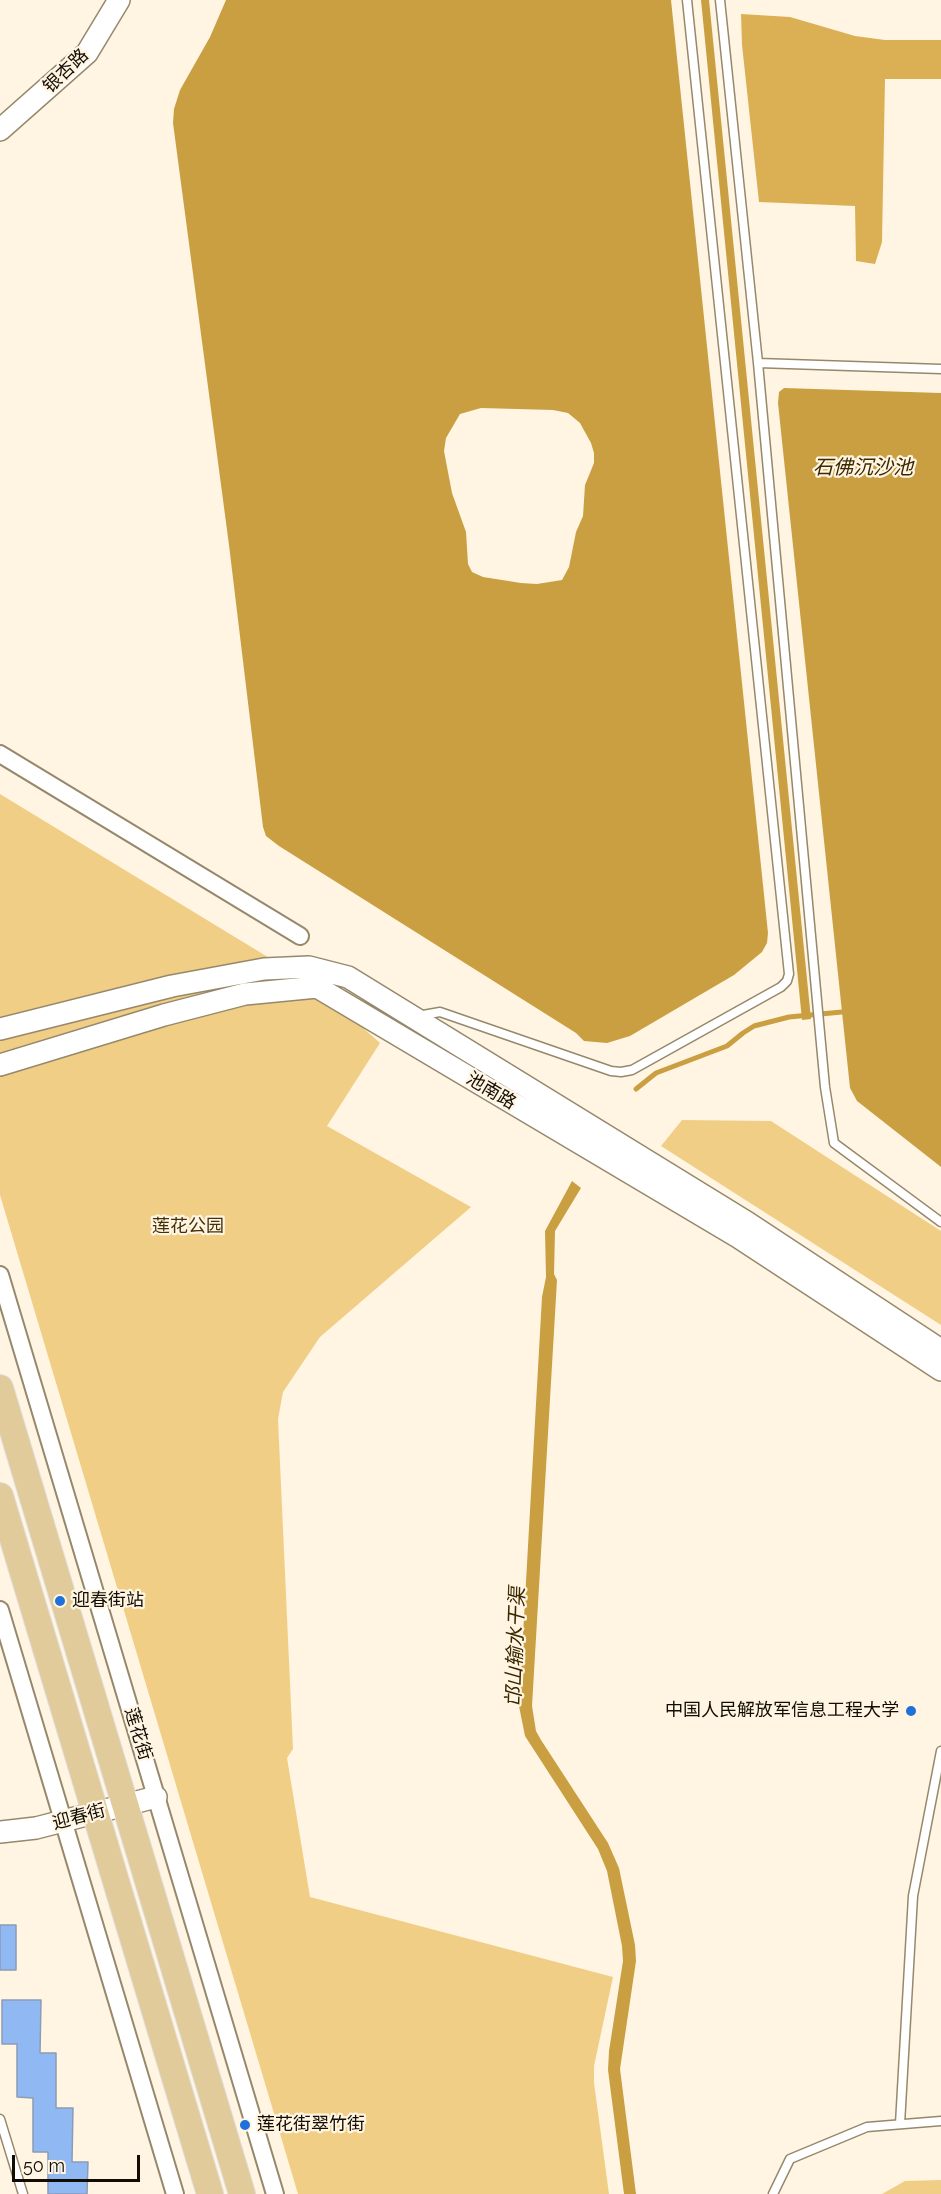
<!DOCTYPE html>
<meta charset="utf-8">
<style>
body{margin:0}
#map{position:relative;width:941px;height:2194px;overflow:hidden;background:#fff5e2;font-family:Raleway,sans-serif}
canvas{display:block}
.scale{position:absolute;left:12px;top:2155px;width:128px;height:27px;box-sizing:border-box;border:3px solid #120c03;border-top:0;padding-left:8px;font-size:18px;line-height:21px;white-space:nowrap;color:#120c03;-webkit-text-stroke:4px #fff5e2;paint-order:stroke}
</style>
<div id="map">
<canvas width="941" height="2194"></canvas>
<div class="scale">50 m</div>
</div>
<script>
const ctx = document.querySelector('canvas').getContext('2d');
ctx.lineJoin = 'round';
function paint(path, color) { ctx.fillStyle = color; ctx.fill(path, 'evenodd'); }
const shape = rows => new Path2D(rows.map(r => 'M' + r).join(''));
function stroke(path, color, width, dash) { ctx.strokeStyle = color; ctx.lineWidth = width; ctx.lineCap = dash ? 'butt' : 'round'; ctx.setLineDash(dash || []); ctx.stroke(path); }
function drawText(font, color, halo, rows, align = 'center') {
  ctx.font = font + ' Raleway,"Noto Sans SC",sans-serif'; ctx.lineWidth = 4.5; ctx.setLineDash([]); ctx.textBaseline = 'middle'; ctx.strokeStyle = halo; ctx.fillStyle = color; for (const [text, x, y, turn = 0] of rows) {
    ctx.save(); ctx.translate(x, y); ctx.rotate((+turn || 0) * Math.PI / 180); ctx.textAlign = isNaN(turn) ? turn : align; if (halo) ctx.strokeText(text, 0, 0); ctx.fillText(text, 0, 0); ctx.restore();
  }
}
paint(shape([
 [0,794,317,987,380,1043,327,1126,471,1207,320,1337,283,1392,278,1419,293,1749,287,1758,310,1897,613,1977,594,2066,594,2083,609,2194,298,2194,0,1195],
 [682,1120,771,1121,941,1231,941,1325,661,1146],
 [941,2180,941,2194,882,2194,905,2181]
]), '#f1ce85');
paint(shape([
 [741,14,790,17,855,36,885,40,941,40,941,79,885,79,882,242,875,264,856,261,855,206,759,202,742,45]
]), '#dbb054');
paint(shape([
 [226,0,671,0,768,933,767,943,762,952,734,975,630,1036,607,1043,584,1041,576,1033,279,846,266,836,263,827,229,545,173,123,174,109,180,90,210,37],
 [481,408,553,410,568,413,580,423,591,443,594,453,594,463,585,485,583,516,576,532,569,567,562,580,537,584,521,583,483,577,472,572,468,564,466,532,452,493,444,451,446,438,460,414],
 [701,0,709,0,811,1019,802,1020],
 [784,388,941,393,941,1167,857,1101,850,1088,778,403,779,392],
 [572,1181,581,1188,555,1231,554,1274,557,1280,532,1706,536,1731,541,1740,608,1843,619,1868,635,1945,636,1961,620,2069,636,2194,624,2194,608,2070,609,2051,623,1961,622,1946,607,1871,598,1849,525,1736,519,1706,542,1297,546,1277,545,1231]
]), '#ca9f42');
stroke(shape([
 [636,1089,656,1073,727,1046,743,1033,754,1026,789,1017,842,1012]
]), '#ca9f42', 5);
const building = shape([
 [0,1925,16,1925,16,1970,0,1970,0,1925],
 [2,2000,41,2000,40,2053,56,2053,56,2108,73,2108,72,2162,88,2162,87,2194,48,2194,48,2152,33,2152,33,2098,17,2097,17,2044,2,2044,2,2000]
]);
paint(building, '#90b9f4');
stroke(building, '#8a9cb7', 1.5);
const service = shape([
 [720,0,758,363],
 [941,369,758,363,825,1087,834,1143,941,1222],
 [420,1018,423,1015,440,1012,611,1071,621,1072,632,1070,781,987,787,981,789,974,687,0],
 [0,2119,23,2194],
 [900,2124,913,1896,941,1751],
 [773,2194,790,2159,867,2127,941,2121]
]);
const minor = shape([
 [0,754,300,936],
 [0,1275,275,2194],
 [0,1610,175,2194]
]);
const tertiary = shape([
 [0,130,87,53,119,0],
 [0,1029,172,986,264,969,309,967,348,977,748,1223,941,1350],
 [0,1065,164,1015,245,994,317,987,738,1237,941,1370],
 [0,1832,36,1828,156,1797]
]);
const primary = shape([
 [0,1388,242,2194],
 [0,1496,210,2194]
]);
stroke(service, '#96886b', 11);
stroke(minor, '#96886b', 20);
stroke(tertiary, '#96886b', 24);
stroke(primary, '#dedddc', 28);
stroke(service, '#fff', 8);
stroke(minor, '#fff', 16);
stroke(tertiary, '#fff', 21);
stroke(primary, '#e2cb9b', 26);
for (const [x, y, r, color] of [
 [60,1601,6,"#1f70db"],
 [911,1711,6,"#1f70db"],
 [245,2125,6,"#1f70db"]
]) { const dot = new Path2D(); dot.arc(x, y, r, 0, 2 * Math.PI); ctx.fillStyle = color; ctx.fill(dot); stroke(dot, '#fff5e2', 2); }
drawText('18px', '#120c03', '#fff5e2', [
 ["银杏路",66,71,-44],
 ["池南路",491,1091,31],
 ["莲花街",138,1734,73],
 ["迎春街",79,1817,-15]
]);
drawText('18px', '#433109', '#fff5e2', [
 ["莲花公园",188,1227]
]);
drawText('18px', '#120c03', '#fff5e2', [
 ["迎春街站",72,1601],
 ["中国人民解放军信息工程大学",899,1711,"right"],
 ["莲花街翠竹街",257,2125]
], 'left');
drawText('italic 20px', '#392800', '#fff5e2', [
 ["石佛沉沙池",863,468],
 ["邙山输水干渠",516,1647,-88]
]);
</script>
